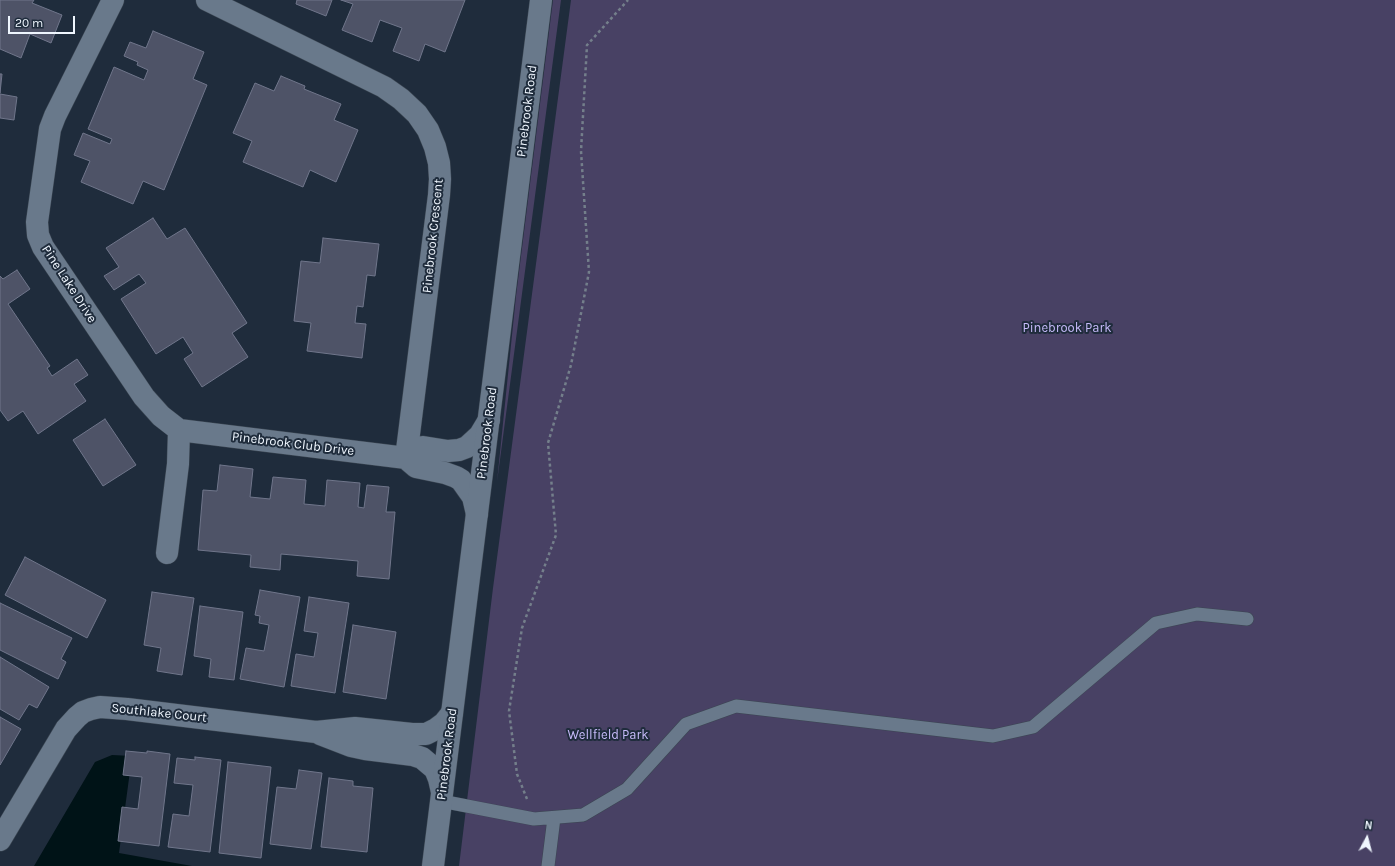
<!DOCTYPE html>
<style>
body{margin:0}
#map{position:relative;width:1395px;height:866px;overflow:hidden;background:#1f2c3c;font-family:Karla,sans-serif}
canvas{display:block}
.north{position:absolute;left:1347px;top:818px;width:40px;height:40px;-webkit-text-stroke:3px #1f2c3c;paint-order:stroke;rotate:7deg;font-size:11px;font-weight:700;line-height:16px;text-align:center;color:#eff6fe}
.north::after{content:'';display:block;margin:auto;width:14px;height:18px;background:#eff6fe;clip-path:polygon(50% 0,100% 100%,50% 72%,0 100%)}
.scale{position:absolute;left:8px;top:16px;width:67px;height:18px;box-sizing:border-box;border:2px solid #eff6fe;border-top:0;padding-left:5px;font-size:12px;line-height:14px;white-space:nowrap;color:#eff6fe;-webkit-text-stroke:3px #1f2c3c;paint-order:stroke}
</style>
<div id="map">
<canvas width="1395" height="866"></canvas>
<div class="north">N</div>
<div class="scale">20 m</div>
</div>
<script>
const ctx = document.querySelector('canvas').getContext('2d');
ctx.lineJoin = 'round';
function paint(path, color) { ctx.fillStyle = color; ctx.fill(path, 'evenodd'); }
const shape = rows => new Path2D(rows.map(r => 'M' + r).join(''));
function stroke(path, color, width, dash) { ctx.strokeStyle = color; ctx.lineWidth = width; ctx.lineCap = dash ? 'butt' : 'round'; ctx.setLineDash(dash || []); ctx.stroke(path); }
function drawText(font, color, halo, rows, align = 'center') {
  ctx.font = font + ' Karla,sans-serif'; ctx.lineWidth = 4; ctx.setLineDash([]); ctx.textBaseline = 'middle'; ctx.strokeStyle = halo; ctx.fillStyle = color; for (const [text, x, y, turn = 0] of rows) {
    ctx.save(); ctx.translate(x, y); ctx.rotate((+turn || 0) * Math.PI / 180); ctx.textAlign = isNaN(turn) ? turn : align; if (halo) ctx.strokeText(text, 0, 0); ctx.fillText(text, 0, 0); ctx.restore();
  }
}
paint(shape([
 [553,0,561,0,497,482,516,296],
 [571,0,1395,0,1395,866,459,866,493,588]
]), '#484164');
paint(shape([
 [112,755,132,756,119,853,192,866,34,866,95,762]
]), '#001317');
const building = shape([
 [0,0,34,0,32,3,62,15,51,43,30,34,21,58,0,49,0,0],
 [297,0,332,0,326,16,296,4,297,0],
 [341,0,465,0,445,52,425,44,419,61,393,51,402,28,380,20,372,42,342,30,353,4,341,0],
 [153,31,204,52,193,79,207,85,164,190,143,181,133,204,81,182,90,161,74,155,83,133,110,144,112,139,88,129,114,67,144,80,148,70,137,65,138,62,124,56,130,42,146,48,153,31],
 [0,74,2,74,0,93,0,74],
 [281,76,305,86,304,89,341,104,334,120,358,130,336,182,310,170,303,187,243,162,252,141,233,133,255,83,274,91,281,76],
 [0,94,17,97,14,120,0,118,0,94],
 [153,218,167,239,185,228,247,323,232,333,248,357,202,387,184,359,193,353,183,337,156,354,121,299,146,283,139,274,114,290,104,276,119,267,106,248,153,218],
 [323,238,379,244,375,276,367,275,363,307,357,306,355,323,366,324,362,358,307,351,311,323,294,321,301,261,320,263,323,238],
 [17,270,30,289,8,304,50,366,47,368,52,376,77,359,88,375,74,384,86,401,38,434,23,411,8,421,0,410,0,276,3,279,17,270],
 [105,419,136,465,103,486,73,440,105,419],
 [220,465,253,469,250,497,270,499,273,477,306,480,304,504,325,506,327,480,360,483,358,507,364,508,367,485,389,487,386,512,395,512,389,579,357,576,358,561,281,554,280,570,250,567,251,555,198,550,203,490,217,491,220,465],
 [25,557,106,600,87,638,5,595,25,557],
 [260,590,300,597,284,687,240,679,246,648,264,651,269,625,259,623,260,616,255,615,260,590],
 [152,592,194,598,182,675,157,671,161,648,144,645,152,592],
 [309,597,349,603,335,693,291,686,296,654,314,657,318,633,304,631,309,597],
 [0,603,72,638,61,659,66,662,58,679,0,650,0,603],
 [200,606,243,612,234,680,209,677,211,659,194,656,200,606],
 [353,625,396,632,386,699,343,692,353,625],
 [0,657,49,687,37,708,29,704,19,720,0,709,0,657],
 [0,717,21,729,0,765,0,717],
 [126,751,147,753,147,751,170,754,159,846,118,841,122,807,138,809,142,777,123,775,126,751],
 [195,757,221,760,210,852,168,847,173,814,189,816,193,785,174,783,177,758,195,760,195,757],
 [228,762,271,767,261,858,219,853,228,762],
 [299,770,322,773,311,849,270,844,277,787,296,789,299,770],
 [329,778,353,781,353,786,373,788,367,852,321,847,329,778]
]);
paint(building, '#4e5367');
stroke(building, '#70768b', 1);
const lane = shape([
 [441,801,534,819,583,815,627,789,686,724,736,706,993,736,1033,727,1156,623,1197,614,1247,619],
 [548,866,554,818]
]);
const street = shape([
 [113,0,55,116,50,129,37,222,38,235,43,247,144,397,161,416,179,430,178,464,167,553],
 [207,0,384,87,401,99,417,114,428,130,435,147,439,163,440,179,439,195,406,458],
 [179,430,406,458,409,461,416,467,445,473,456,477,461,480,473,497,477,514],
 [406,458,410,452,414,450,423,447,448,451,459,450,467,447,480,435,489,420],
 [320,734,351,746,365,749,413,755,422,758,435,769,439,779,442,792],
 [0,840,66,729,77,717,83,712,91,709,100,707,127,709,316,732,355,728,412,734,426,734,436,729,444,723,452,713]
]);
const secondary = shape([
 [433,866,541,0]
]);
stroke(lane, '#3b4652', 14);
stroke(street, '#3b4652', 23);
stroke(secondary, '#3b4652', 23);
stroke(shape([
 [527,799,517,774,509,711,522,628,556,535,548,443,571,365,589,272,581,151,587,45,628,0]
]), '#747f8b', 2.5, [3, 3]);
stroke(lane, '#69798b', 13);
stroke(street, '#69798b', 22);
stroke(secondary, '#69798b', 22);
drawText('13px', '#eff6fe', '#1f2c3c', [
 ["Pinebrook Road",527,111,-83],
 ["Pinebrook Crescent",433,236,-84],
 ["Pine Lake Drive",69,284,57],
 ["Pinebrook Road",487,433,-83],
 ["Pinebrook Club Drive",293,444,7],
 ["Southlake Court",159,713,6],
 ["Pinebrook Road",447,754,-83]
]);
drawText('13px', '#c7bbfa', '#1f2c3c', [
 ["Pinebrook Park",1067,328],
 ["Wellfield Park",608,735]
]);
</script>
